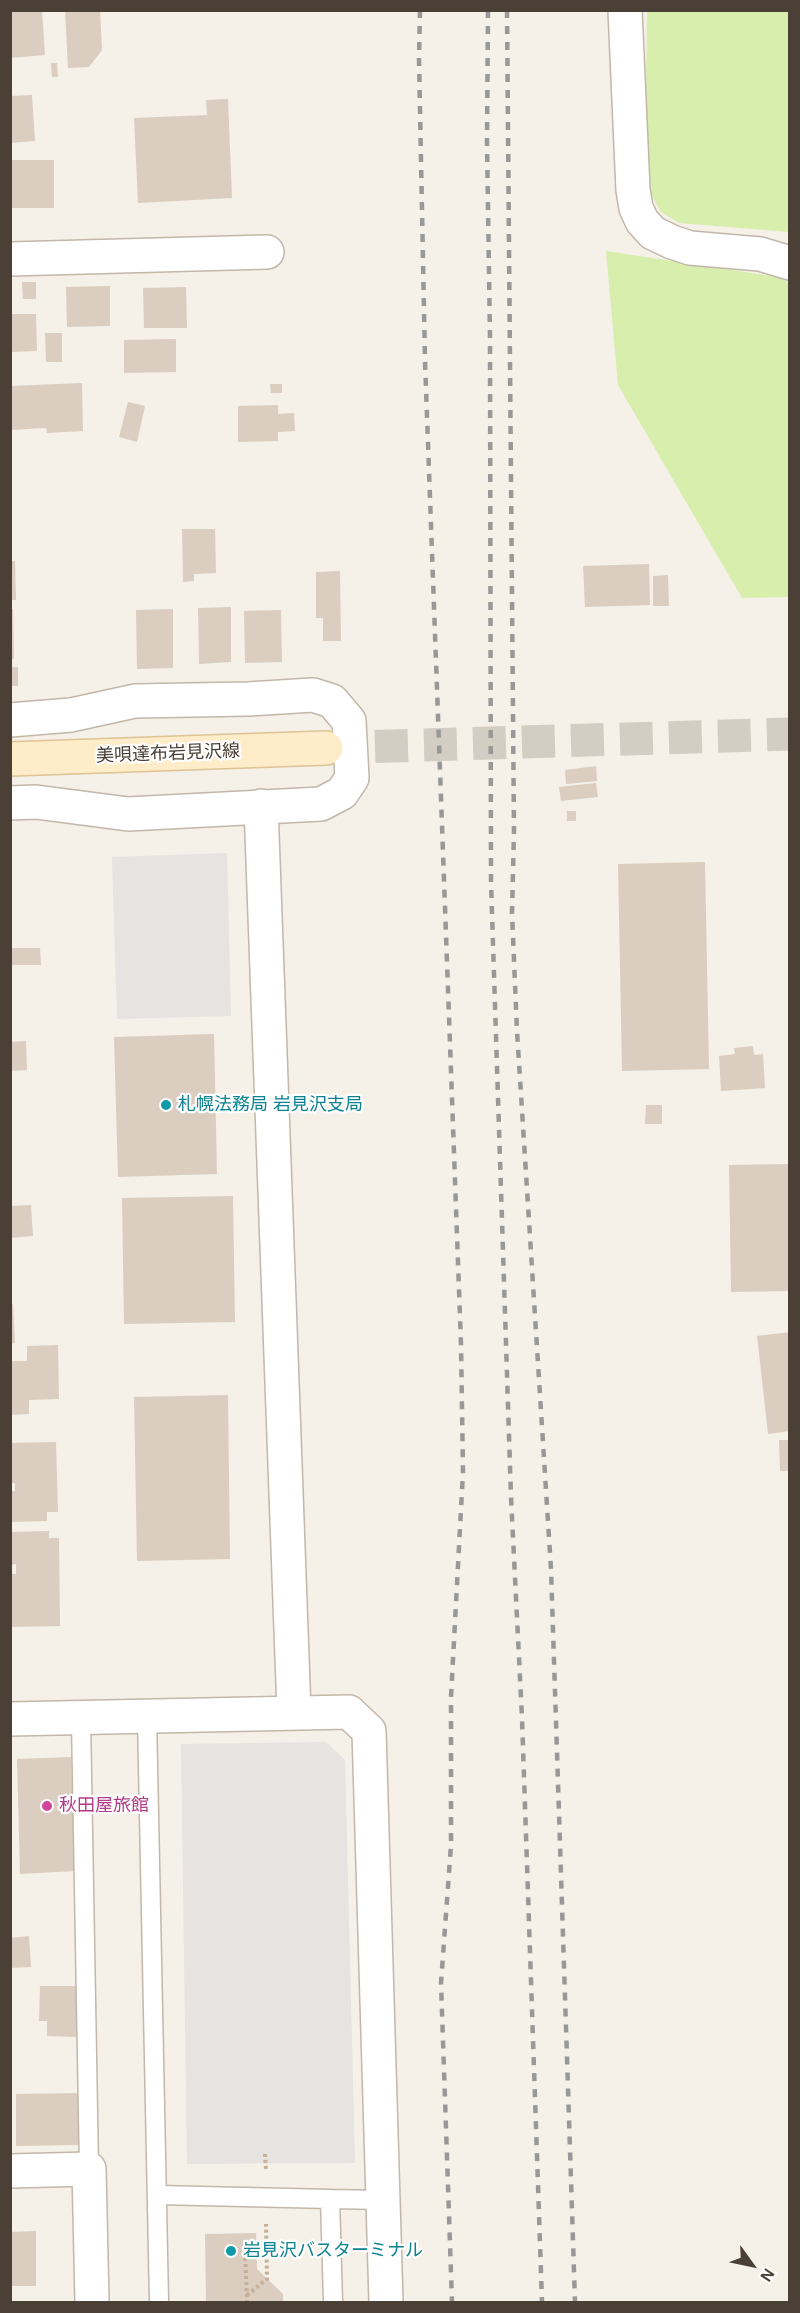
<!DOCTYPE html>
<meta charset="utf-8">
<style>
body{margin:0}
#map{position:relative;width:800px;height:2313px;overflow:hidden;background:#f5f0e8;font-family:Arial,sans-serif}
canvas{display:block}
.frame{position:absolute;inset:0;border:12px solid #4a4036;pointer-events:none}
.north{position:absolute;left:722px;top:2235px;width:60px;height:60px;-webkit-text-stroke:4px #fff;paint-order:stroke;rotate:123deg;font-size:16px;font-weight:700;line-height:24px;text-align:center;color:#4a4036}
.north::after{content:'';display:block;margin:auto;width:21px;height:27px;background:#4a4036;clip-path:polygon(50% 0,100% 100%,50% 72%,0 100%)}
</style>
<div id="map">
<canvas width="800" height="2313"></canvas>
<div class="frame"></div>
<div class="north">N</div>
</div>
<script>
const ctx = document.querySelector('canvas').getContext('2d');
ctx.lineJoin = 'round';
function paint(path, color) { ctx.fillStyle = color; ctx.fill(path, 'evenodd'); }
const shape = rows => new Path2D(rows.map(r => 'M' + r).join(''));
function stroke(path, color, width, dash) { ctx.strokeStyle = color; ctx.lineWidth = width; ctx.lineCap = dash ? 'butt' : 'round'; ctx.setLineDash(dash || []); ctx.stroke(path); }
function drawText(font, color, halo, rows, align = 'center') {
  ctx.font = font + ' Arial,"Noto Sans JP",sans-serif'; ctx.lineWidth = 4.5; ctx.setLineDash([]); ctx.textBaseline = 'middle'; ctx.strokeStyle = halo; ctx.fillStyle = color; for (const [text, x, y, turn = 0] of rows) {
    ctx.save(); ctx.translate(x, y); ctx.rotate((+turn || 0) * Math.PI / 180); ctx.textAlign = isNaN(turn) ? turn : align; if (halo) ctx.strokeText(text, 0, 0); ctx.fillText(text, 0, 0); ctx.restore();
  }
}
paint(shape([
 [647,11,789,11,789,232,679,223,661,212,645,183],
 [606,251,778,277,789,283,789,597,742,598,618,385]
]), '#d7eead');
paint(shape([
 [227,853,231,1016,117,1019,112,857],
 [326,1742,345,1760,355,2163,187,2164,181,1744]
]), '#e6e3e0');
paint(shape([
 [10,10,42,10,45,55,10,58],
 [65,10,100,10,102,50,89,67,68,68],
 [51,63,57,63,58,77,52,77],
 [32,95,35,141,10,143,10,96],
 [228,99,232,198,138,203,134,118,207,115,206,100],
 [10,160,54,160,54,208,10,208],
 [22,282,36,282,36,299,23,299],
 [110,286,110,326,67,327,66,287],
 [186,287,187,328,144,328,143,288],
 [10,314,36,314,37,351,10,352],
 [45,333,62,333,62,362,46,362],
 [176,339,176,372,124,373,124,340],
 [82,383,83,431,47,433,46,428,10,430,10,386],
 [270,384,282,384,282,393,271,393],
 [128,402,145,406,137,442,119,437],
 [278,405,278,414,294,413,295,431,278,432,278,441,238,442,238,406],
 [182,529,215,529,216,573,194,574,194,581,183,582],
 [10,561,15,561,16,600,10,600],
 [649,564,650,605,585,607,583,566],
 [340,571,341,641,323,641,323,618,316,618,316,572],
 [668,575,669,606,653,606,653,576],
 [231,607,231,662,199,664,198,608],
 [10,609,13,609,14,659,10,659],
 [173,609,173,668,137,669,136,610],
 [281,610,282,662,245,663,244,611],
 [10,667,18,667,18,686,10,686],
 [596,766,597,781,566,784,565,770],
 [596,783,598,797,561,801,559,787],
 [567,811,576,811,576,821,567,821],
 [705,862,709,1069,622,1071,618,864],
 [10,948,40,948,41,965,10,965],
 [214,1034,217,1174,118,1177,114,1037],
 [26,1041,27,1070,10,1071,10,1042],
 [753,1046,754,1055,763,1054,765,1088,721,1091,719,1056,735,1054,734,1048],
 [646,1105,662,1105,662,1124,645,1124],
 [789,1164,790,1291,731,1292,729,1165],
 [233,1196,235,1322,124,1324,122,1198],
 [31,1205,33,1236,10,1238,10,1206],
 [10,1304,13,1304,15,1343,10,1344],
 [790,1332,790,1431,768,1434,757,1336],
 [58,1345,59,1399,29,1400,29,1414,10,1415,10,1361,27,1361,27,1346],
 [228,1395,230,1559,137,1561,134,1397],
 [779,1440,790,1440,790,1471,780,1471],
 [56,1442,58,1512,47,1512,47,1521,10,1522,10,1491,15,1491,15,1483,10,1483,10,1443],
 [49,1531,49,1538,59,1538,60,1626,10,1627,10,1574,16,1574,16,1564,10,1565,10,1532],
 [71,1757,75,1871,20,1874,17,1759],
 [29,1936,31,1967,10,1968,10,1938],
 [40,1986,78,1986,76,2037,47,2036,47,2021,39,2021],
 [79,2093,79,2145,16,2146,16,2094],
 [36,2231,36,2286,10,2286,10,2232],
 [256,2233,257,2269,283,2294,283,2302,206,2302,205,2234]
]), '#dbcdbf');
stroke(shape([
 [326,748,790,734]
]), '#d3cdc4', 33, [33, 16]);
const service = shape([
 [147,1717,159,2302],
 [81,1719,89,2169],
 [158,2195,330,2199,333,2302],
 [330,2199,383,2200]
]);
const minor = shape([
 [625,10,633,190,636,208,642,221,653,233,672,242,690,248,760,254,790,263],
 [10,259,267,252],
 [10,720,71,715,135,701,248,699,313,695,332,701,349,721,352,778,342,793,321,804,128,814,36,802,10,803],
 [261,806,294,1712],
 [10,2171,89,2169,92,2302]
]);
const tertiary = shape([
 [10,1719,349,1712,369,1731,386,2302]
]);
const secondary = shape([
 [10,759,326,748]
]);
stroke(service, '#c2b7a9', 21);
stroke(minor, '#c2b7a9', 36);
stroke(tertiary, '#c2b7a9', 36);
stroke(secondary, '#ddc395', 36);
stroke(shape([
 [265,2154,266,2171],
 [245,2252,247,2302],
 [247,2295,267,2279,266,2224]
]), '#c5b199', 4, [3, 3]);
stroke(service, '#fff', 18);
stroke(minor, '#fff', 33);
stroke(tertiary, '#fff', 33);
stroke(secondary, '#ffecc8', 33);
stroke(shape([
 [420,10,419,59,425,361,461,1344,463,1472,451,1697,451,1845,441,1983,452,2302],
 [488,10,487,142,490,338,491,882,511,1497,522,1718,542,2302],
 [507,10,514,831,512,913,517,1031,551,1569,575,2302]
]), '#989898', 4.5, [8, 8]);
for (const [x, y, r, color] of [
 [166,1105,6,"#0f9aa8"],
 [47,1806,6,"#d1479c"],
 [231,2251,6,"#0f9aa8"]
]) { const dot = new Path2D(); dot.arc(x, y, r, 0, 2 * Math.PI); ctx.fillStyle = color; ctx.fill(dot); stroke(dot, '#fff', 2); }
drawText('18px', '#4a4036', '#fff', [
 ["美唄達布岩見沢線",168,754,-2]
]);
drawText('18px', '#0d838f', '#fff', [
 ["札幌法務局 岩見沢支局",178,1105],
 ["岩見沢バスターミナル",243,2251]
], 'left');
drawText('18px', '#b23c85', '#fff', [
 ["秋田屋旅館",59,1806]
], 'left');
</script>
